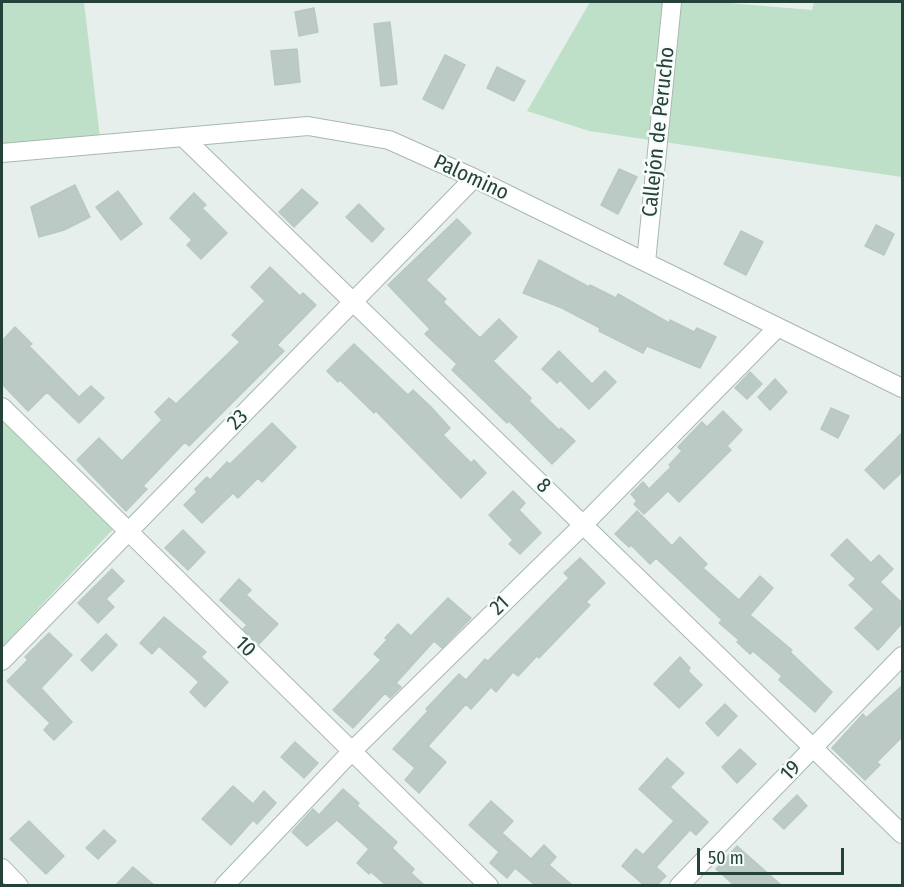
<!DOCTYPE html>
<meta charset="utf-8">
<style>
body{margin:0}
#map{position:relative;width:904px;height:887px;overflow:hidden;background:#e6efeb;font-family:"Fira Sans Condensed",sans-serif}
canvas{display:block}
.frame{position:absolute;inset:0;border:3px solid #24423a;pointer-events:none}
.scale{position:absolute;left:697px;top:848px;width:147px;height:27px;box-sizing:border-box;border:3px solid #24423a;border-top:0;padding-left:8px;font-size:18px;line-height:21px;white-space:nowrap;color:#24423a;-webkit-text-stroke:4px #f7fbf9;paint-order:stroke}
</style>
<div id="map">
<canvas width="904" height="887"></canvas>
<div class="frame"></div>
<div class="scale">50 m</div>
</div>
<script>
const ctx = document.querySelector('canvas').getContext('2d');
ctx.lineJoin = 'round';
function paint(path, color) { ctx.fillStyle = color; ctx.fill(path, 'evenodd'); }
const shape = rows => new Path2D(rows.map(r => 'M' + r).join(''));
function stroke(path, color, width, dash) { ctx.strokeStyle = color; ctx.lineWidth = width; ctx.lineCap = dash ? 'butt' : 'round'; ctx.setLineDash(dash || []); ctx.stroke(path); }
function drawText(font, color, halo, rows, align = 'center') {
  ctx.font = font + ' "Fira Sans Condensed",sans-serif'; ctx.lineWidth = 5; ctx.setLineDash([]); ctx.textBaseline = 'middle'; ctx.strokeStyle = halo; ctx.fillStyle = color; for (const [text, x, y, turn = 0] of rows) {
    ctx.save(); ctx.translate(x, y); ctx.rotate((+turn || 0) * Math.PI / 180); ctx.textAlign = isNaN(turn) ? turn : align; if (halo) ctx.strokeText(text, 0, 0); ctx.fillText(text, 0, 0); ctx.restore();
  }
}
paint(shape([
 [2,2,84,2,100,138,2,148],
 [590,2,717,2,812,10,814,2,902,2,902,177,589,131,527,111],
 [2,411,117,525,2,647]
]), '#bfe0c8');
const building = shape([
 [314,8,318,32,299,36,295,12,314,8],
 [390,22,397,84,381,86,374,24,390,22],
 [297,49,300,82,275,85,271,51,297,49],
 [445,55,465,65,443,109,423,99,445,55],
 [497,67,525,81,514,101,487,88,497,67],
 [619,169,637,177,618,214,601,205,619,169],
 [75,185,90,217,64,230,39,237,31,207,75,185],
 [302,189,318,203,294,227,279,212,302,189],
 [118,191,142,224,121,240,96,207,118,191],
 [194,193,206,205,202,208,227,233,201,259,187,245,192,240,170,218,194,193],
 [359,204,384,229,372,242,346,217,359,204],
 [457,219,471,233,426,280,446,299,443,302,480,338,499,319,517,337,493,361,531,398,529,401,559,430,561,428,575,441,552,464,509,421,507,423,452,370,457,364,425,334,430,329,388,285,457,219],
 [876,225,894,234,884,255,865,246,876,225],
 [741,231,763,242,746,275,724,264,741,231],
 [539,260,589,287,590,285,616,298,618,294,669,323,670,320,694,332,697,328,716,337,700,368,647,346,643,353,599,331,600,328,562,308,523,293,539,260],
 [270,267,300,296,303,293,316,305,277,345,284,351,189,446,185,442,143,486,147,489,126,511,77,460,99,438,122,461,162,420,155,412,169,398,176,404,240,342,232,335,265,301,251,287,270,267],
 [15,327,32,344,29,346,79,397,91,386,104,398,79,423,47,392,28,411,2,384,2,341,15,327],
 [354,344,408,395,413,390,431,407,450,428,443,435,471,463,474,460,486,473,461,498,376,411,374,413,340,380,338,382,327,371,354,344],
 [559,351,592,384,605,371,616,382,589,409,560,380,557,383,542,369,559,351],
 [750,372,762,384,747,399,735,388,750,372],
 [775,379,787,392,770,410,758,397,775,379],
 [831,408,849,416,838,438,821,429,831,408],
 [723,411,742,430,727,446,731,450,679,502,668,491,644,514,634,504,637,501,631,494,643,482,649,489,671,467,669,465,682,451,678,447,702,422,707,427,723,411],
 [272,423,296,447,262,482,258,478,238,498,233,493,202,523,184,505,197,492,195,489,207,477,210,480,227,462,230,464,272,423],
 [903,432,903,471,884,489,865,470,903,432],
 [513,491,525,503,519,510,541,533,520,554,509,544,513,540,489,515,513,491],
 [637,511,672,546,680,537,707,564,703,568,739,600,760,576,773,588,750,615,792,650,790,652,832,692,815,712,779,680,782,676,753,651,750,654,737,642,739,640,719,623,722,620,656,558,650,564,631,545,629,547,615,534,637,511],
 [183,530,205,552,188,570,165,548,183,530],
 [847,539,871,563,879,555,893,569,880,582,903,604,903,622,878,650,855,628,874,609,849,585,856,579,831,555,847,539],
 [580,558,605,583,586,602,590,605,539,658,537,656,518,676,513,672,496,692,491,687,471,709,466,704,428,746,446,762,419,793,405,780,415,768,393,749,428,711,426,709,459,674,466,680,485,659,488,661,569,578,564,573,580,558],
 [112,569,124,581,106,599,114,607,98,623,78,603,112,569],
 [239,579,251,590,246,595,278,624,259,644,243,629,247,625,220,600,239,579],
 [448,598,471,618,442,648,434,641,396,683,401,687,390,698,385,693,353,728,333,710,381,660,374,654,387,640,385,638,398,624,411,636,448,598],
 [164,617,206,652,201,657,228,682,205,707,190,692,199,682,159,646,152,654,140,643,164,617],
 [49,633,72,655,41,688,72,722,54,740,44,730,50,723,7,681,28,660,25,657,49,633],
 [106,634,117,645,92,671,81,660,106,634],
 [680,657,690,668,688,671,702,685,679,708,654,684,680,657],
 [903,685,903,736,877,762,880,765,865,780,832,748,863,714,866,718,903,685],
 [725,704,737,716,718,736,706,723,725,704],
 [295,742,318,763,304,778,281,757,295,742],
 [740,749,756,764,737,783,722,767,740,749],
 [667,758,684,773,670,787,708,822,696,835,690,830,656,867,666,876,657,885,644,885,622,866,636,849,643,855,674,821,639,789,667,758],
 [233,786,253,804,264,791,276,803,257,824,253,820,231,845,202,819,233,786],
 [343,789,359,803,357,806,397,842,392,848,414,869,411,873,424,885,386,885,371,872,369,874,357,863,369,849,337,820,307,846,292,832,313,809,319,815,343,789],
 [797,795,807,806,784,829,773,819,797,795],
 [491,801,513,821,502,833,531,859,544,845,556,857,549,865,572,885,535,885,515,868,507,878,490,863,499,852,469,825,491,801],
 [29,821,64,856,46,874,10,839,29,821],
 [104,830,116,841,98,859,86,848,104,830],
 [737,846,781,885,734,885,716,869,737,846],
 [133,867,154,885,116,885,133,867]
]);
paint(building, '#bbcac4');
stroke(building, '#b8c9c2', 1.5);
const minor = shape([
 [184,138,902,834],
 [2,153,308,126,389,140,474,178,902,388],
 [646,262,672,2],
 [2,407,489,886],
 [2,661,474,178],
 [2,868,19,886],
 [224,886,351,752,583,525,778,327],
 [679,886,902,656]
]);
stroke(minor, '#a8b8b2', 20);
stroke(minor, '#fff', 18);
drawText('21px', '#24423a', '#f7fbf9', [
 ["Callejón de Perucho",659,132,-84],
 ["Palomino",471,178,25],
 ["23",238,420,-46],
 ["8",543,486,44],
 ["21",500,606,-44],
 ["10",245,647,45],
 ["19",791,771,-46]
]);
</script>
